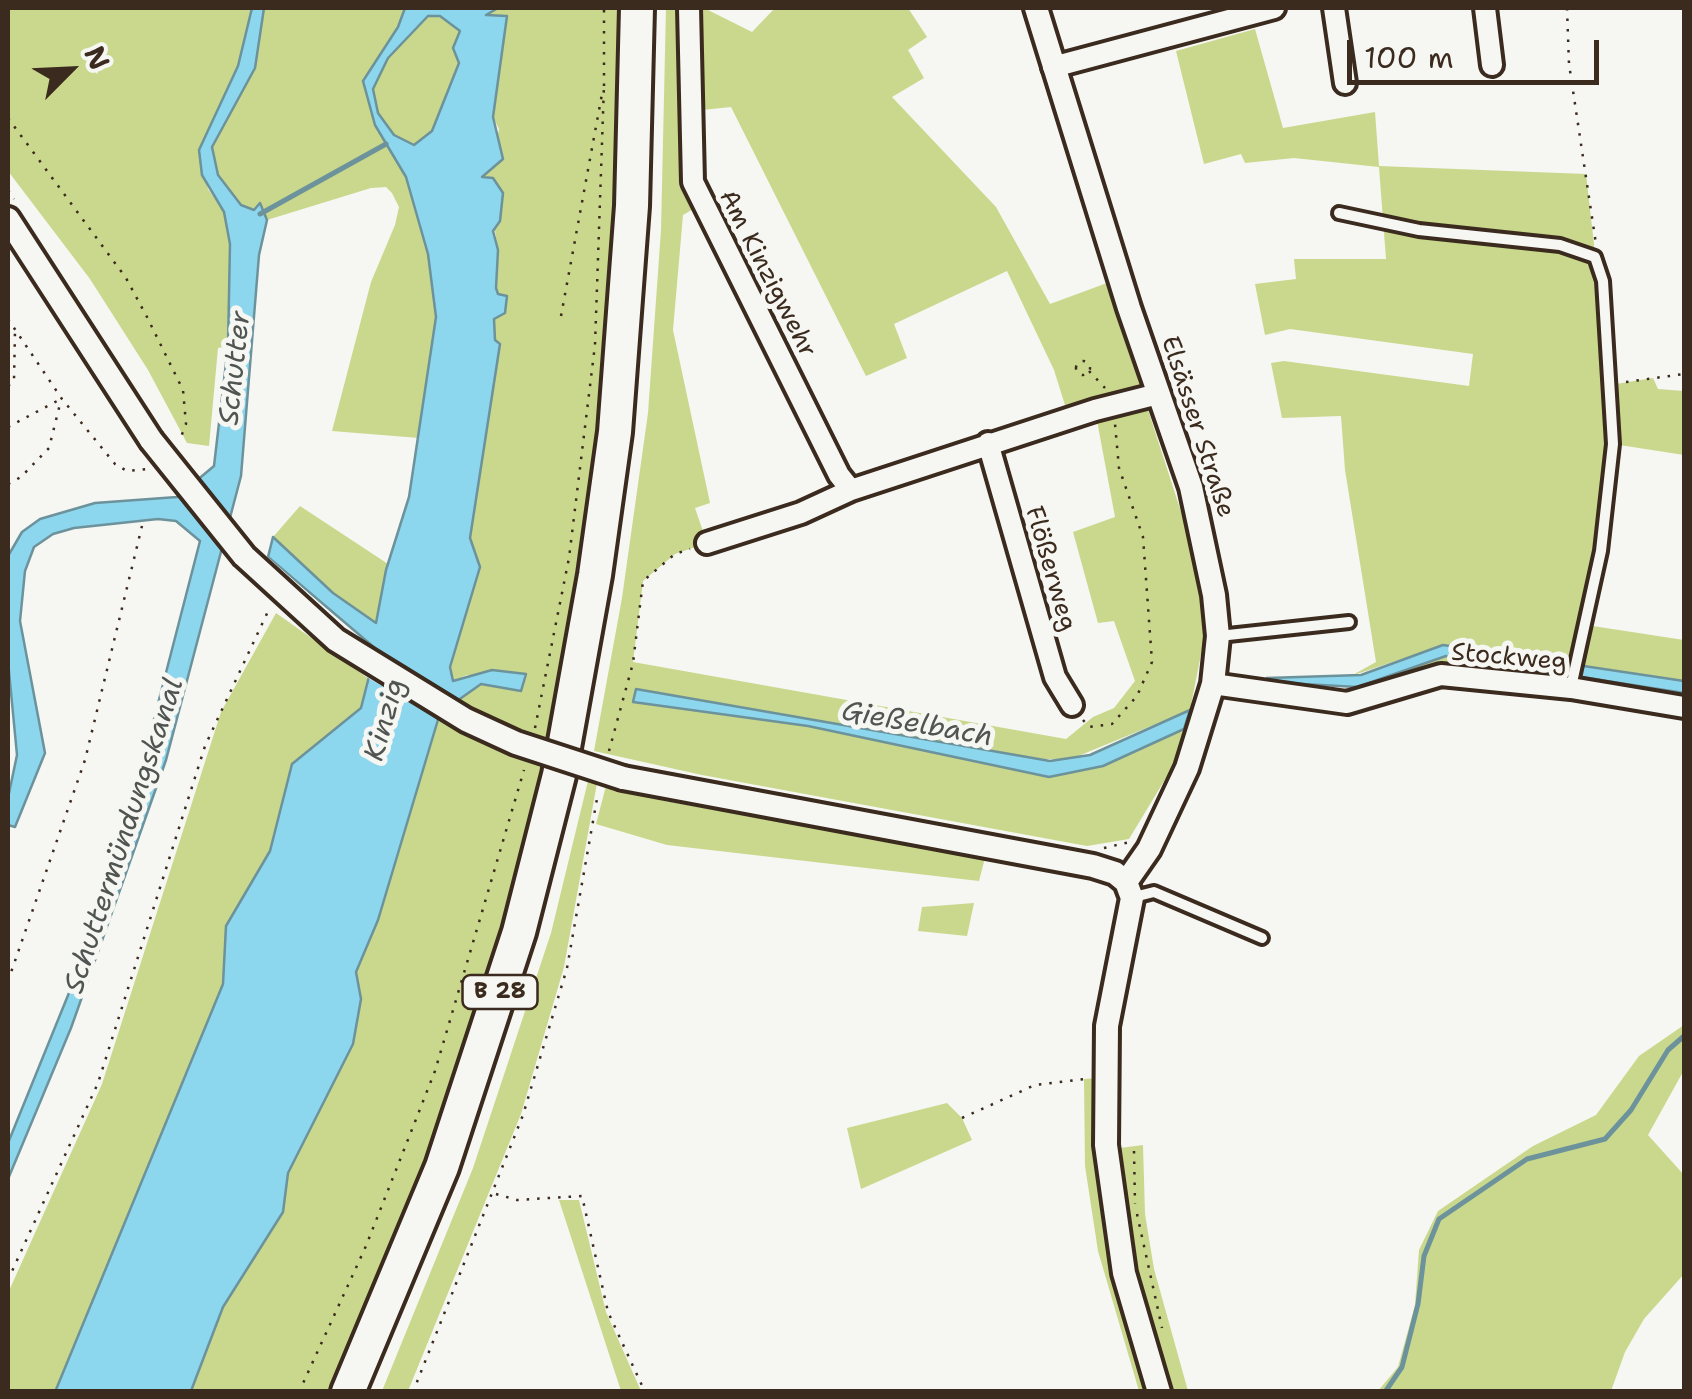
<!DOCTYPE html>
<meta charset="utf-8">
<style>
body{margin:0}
#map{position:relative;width:1692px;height:1399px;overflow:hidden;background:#f6f6f2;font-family:"Shantell Sans",sans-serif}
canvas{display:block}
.frame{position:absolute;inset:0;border:10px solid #3b2a1e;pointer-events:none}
.north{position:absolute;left:20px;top:20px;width:100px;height:100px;-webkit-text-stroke:8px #f6f6f2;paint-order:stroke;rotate:66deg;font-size:28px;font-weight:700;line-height:40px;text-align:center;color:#3b2a1e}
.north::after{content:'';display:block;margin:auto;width:35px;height:45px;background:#3b2a1e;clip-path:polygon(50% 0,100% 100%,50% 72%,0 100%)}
.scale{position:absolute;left:1347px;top:40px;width:252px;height:45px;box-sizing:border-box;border:5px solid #3b2a1e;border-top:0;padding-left:12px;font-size:30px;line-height:35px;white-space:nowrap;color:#3b2a1e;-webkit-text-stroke:8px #f6f6f2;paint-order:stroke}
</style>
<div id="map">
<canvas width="1692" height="1399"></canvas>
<div class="frame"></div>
<div class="north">N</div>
<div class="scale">100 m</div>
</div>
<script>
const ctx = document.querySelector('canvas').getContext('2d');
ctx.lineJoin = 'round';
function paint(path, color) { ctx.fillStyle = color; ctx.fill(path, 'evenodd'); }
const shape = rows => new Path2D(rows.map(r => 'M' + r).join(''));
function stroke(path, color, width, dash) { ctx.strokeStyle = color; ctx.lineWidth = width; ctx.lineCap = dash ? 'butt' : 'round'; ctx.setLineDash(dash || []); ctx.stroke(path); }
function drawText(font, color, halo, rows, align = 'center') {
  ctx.font = font + ' "Shantell Sans",sans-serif'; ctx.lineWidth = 10; ctx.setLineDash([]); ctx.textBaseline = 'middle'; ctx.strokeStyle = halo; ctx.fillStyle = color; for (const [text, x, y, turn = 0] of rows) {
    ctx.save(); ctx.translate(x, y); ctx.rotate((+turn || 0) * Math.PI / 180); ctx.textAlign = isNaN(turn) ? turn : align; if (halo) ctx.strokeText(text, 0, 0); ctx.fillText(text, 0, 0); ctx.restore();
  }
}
paint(shape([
 [8,8,252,8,238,66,199,150,208,189,224,212,230,244,228,346,218,348,209,446,187,443,148,370,90,279,8,171],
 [264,8,405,8,398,27,363,81,375,125,406,176,428,254,436,317,419,438,332,431,371,282,395,225,399,207,392,193,386,187,371,188,267,220,259,204,254,210,241,206,218,175,212,147,230,112],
 [498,8,626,8,605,436,548,772,508,930,433,1159,336,1391,191,1392,224,1305,283,1212,288,1173,353,1044,361,999,356,972,378,920,440,713,481,684,520,691,524,681,467,675,452,681,450,667,480,567,470,539,500,344,495,340,494,319,507,296,498,294,496,288,498,250,487,180,482,177,492,165,499,129,493,117,507,17,485,15],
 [666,8,704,8,752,32,775,8,908,8,927,37,908,50,924,78,892,97,996,207,1050,304,1107,283,1194,552,1205,634,1190,710,1071,759,1031,759,637,689,633,701,808,726,1049,777,1103,766,1184,729,1178,758,1129,839,1087,846,702,775,594,751,622,598,648,413,661,230],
 [731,107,866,376,907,358,894,324,1007,271,1054,370,1069,418,1095,410,1115,517,1073,532,1098,623,1114,621,1135,681,1114,708,1093,717,1066,739,633,662,643,581,675,554,707,543,695,508,710,503,673,330,683,215,702,204,692,111],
 [428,16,440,16,460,31,453,48,459,63,432,131,414,146,394,135,378,113,373,89,388,58],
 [1255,29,1283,128,1375,112,1379,166,1586,174,1610,385,1653,378,1658,389,1684,391,1684,455,1613,444,1586,625,1684,640,1684,681,1443,645,1351,676,1376,662,1345,470,1341,416,1282,418,1271,363,1284,361,1469,386,1473,354,1290,329,1265,335,1255,284,1296,279,1294,259,1386,259,1379,167,1294,158,1245,163,1241,154,1204,164,1176,51],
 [300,506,388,564,376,624,333,593,273,537],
 [276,613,368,678,361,708,292,764,270,851,226,926,223,984,55,1391,8,1391,8,1293,102,1084,221,712],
 [1446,656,1684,693,1684,702,1484,668,1438,666,1351,694,1351,687],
 [588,781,597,783,564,967,521,1114,408,1391,382,1391,473,1168,551,933],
 [606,786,665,801,985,858,979,881,667,845,596,824],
 [974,903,967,936,918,931,922,907],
 [1684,1025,1684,1070,1648,1135,1684,1175,1684,1274,1644,1319,1625,1352,1611,1391,1378,1391,1398,1367,1415,1305,1419,1250,1438,1211,1533,1146,1596,1115,1639,1056],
 [1098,1078,1102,1213,1147,1391,1139,1391,1098,1251,1085,1166,1084,1079],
 [947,1103,962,1118,972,1140,861,1189,847,1128],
 [1143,1145,1145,1214,1154,1269,1188,1391,1167,1391,1140,1297,1119,1184,1120,1148],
 [559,1200,579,1200,606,1312,641,1391,621,1391]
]), '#c9d88c');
const water = shape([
 [252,8,264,8,255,68,212,147,218,175,241,205,254,210,260,203,267,220,259,255,241,476,166,760,71,1028,8,1179,8,1143,86,951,122,843,200,541,176,521,158,519,74,528,53,534,34,547,25,571,20,621,45,753,15,827,8,825,8,798,17,755,8,661,8,556,22,532,40,519,95,503,177,497,214,466,228,346,230,244,224,212,202,175,199,150,238,66,252,8],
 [405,8,498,8,486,15,507,16,493,117,503,159,482,177,493,178,503,193,500,221,493,231,498,250,496,288,498,294,507,296,505,313,494,319,495,340,500,344,470,538,480,567,450,667,453,681,492,670,526,674,524,681,521,691,481,684,440,713,378,920,356,972,361,999,353,1044,288,1173,283,1212,223,1307,191,1391,55,1392,223,984,226,926,270,851,292,764,361,708,376,649,268,557,273,537,333,593,376,623,386,570,409,497,436,317,428,254,406,177,375,125,363,81,398,27,405,8],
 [428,16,440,16,460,31,453,48,459,63,432,131,414,145,394,135,378,113,373,89,388,58,428,16],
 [1443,645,1684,681,1684,693,1446,656,1357,687,1267,682,1267,678,1361,675,1443,645],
 [636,689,1050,761,1090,755,1190,710,1184,729,1103,766,1049,777,808,726,633,702,636,689]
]);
paint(water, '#8dd7ee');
stroke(water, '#6c929b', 2.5);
paint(shape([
 [263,553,359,638,461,701,443,722,363,675,370,651,264,560]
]), '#f6f6f2');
stroke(shape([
 [260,214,386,144],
 [1385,1392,1402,1367,1418,1304,1424,1256,1439,1219,1527,1159,1605,1139,1631,1110,1668,1050,1684,1036]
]), '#6c929b', 5);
const service = shape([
 [1339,213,1419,230,1560,245,1595,257,1603,281,1613,444,1601,551,1571,687],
 [1219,636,1349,622],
 [1134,897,1154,892,1262,938]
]);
const minor = shape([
 [689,8,693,182,839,475,851,490,1095,410,1158,394],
 [1334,8,1345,83],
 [1485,8,1492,65],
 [1053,67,1274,8],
 [988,443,1055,677,1072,705],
 [707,543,801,513,851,490],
 [1213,684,1347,703,1441,675,1571,688,1684,707]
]);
const tertiary = shape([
 [1036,8,1129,308,1191,487,1214,595,1218,636,1213,684,1187,768,1149,849,1126,882],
 [8,219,151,440],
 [623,778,1093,866,1115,873,1126,882,1132,898,1107,1026,1106,1145,1124,1273,1159,1392]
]);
const trunk = shape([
 [348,1392,442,1167,519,932,559,775,595,575,615,432,632,206,637,8]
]);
stroke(service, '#3b2a1e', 18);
stroke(minor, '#3b2a1e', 28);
stroke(tertiary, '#3b2a1e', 30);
stroke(trunk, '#3b2a1e', 40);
stroke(shape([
 [1567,8,1569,64,1596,244],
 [604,86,604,8],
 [8,118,126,278,147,317,183,390,186,424,179,442],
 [8,190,14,199],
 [561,316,602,94],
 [8,319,62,399,115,464,127,471,147,469],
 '1076 368a7 7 0 1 1 14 0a7 7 0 1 1-14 0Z',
 [1089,371,1105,388],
 [1626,382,1684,374],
 [8,386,14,381,15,331],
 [8,427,59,400],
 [8,484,21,477,49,448,61,400],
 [1083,720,1089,727,1112,724,1137,696,1152,662,1143,537,1119,468,1115,424],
 [535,728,569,558,595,345,604,85],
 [609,751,633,663,643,581,675,554,690,549],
 [1104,848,1130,842],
 [8,981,85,760,142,526],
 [962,1118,1035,1085,1085,1079],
 [1134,1151,1135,1204],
 [496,1194,517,1200,582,1196,608,1312,645,1392],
 [1137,1214,1162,1328],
 [8,1280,98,1083,205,746,270,607],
 [299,1392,366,1246,435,1071,524,770],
 [413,1392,523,1115,567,968,598,793]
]), '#3b2a1e', 2.5, [2.5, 8]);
stroke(service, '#f6f6f2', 10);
stroke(minor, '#f6f6f2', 20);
stroke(tertiary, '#f6f6f2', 22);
stroke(trunk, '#f6f6f2', 32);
const tertiaryBridge = shape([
 [151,440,244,556,336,640,466,720,516,743,623,778]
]);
stroke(tertiaryBridge, '#3b2a1e', 30, []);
stroke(tertiaryBridge, '#f6f6f2', 22);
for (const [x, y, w] of [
 [500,992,75]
]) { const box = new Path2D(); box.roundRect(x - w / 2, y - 17, w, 34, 8); ctx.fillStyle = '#f6f6f2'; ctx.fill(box); stroke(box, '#3b2a1e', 2.5); }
drawText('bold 22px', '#3b2a1e', null, [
 ["B 28",500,992]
]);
drawText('25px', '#3b2a1e', '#f6f6f2', [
 ["Am Kinzigwehr",767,274,63],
 ["Elsässer Straße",1197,427,72],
 ["Flößerweg",1050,569,74],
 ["Stockweg",1509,658,5]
]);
drawText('italic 28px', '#505552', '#f6f6f2', [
 ["Schutter",236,368,-84],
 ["Kinzig",386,720,-74],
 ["Gießelbach",917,725,10],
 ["Schuttermündungskanal",125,836,-72]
]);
</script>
